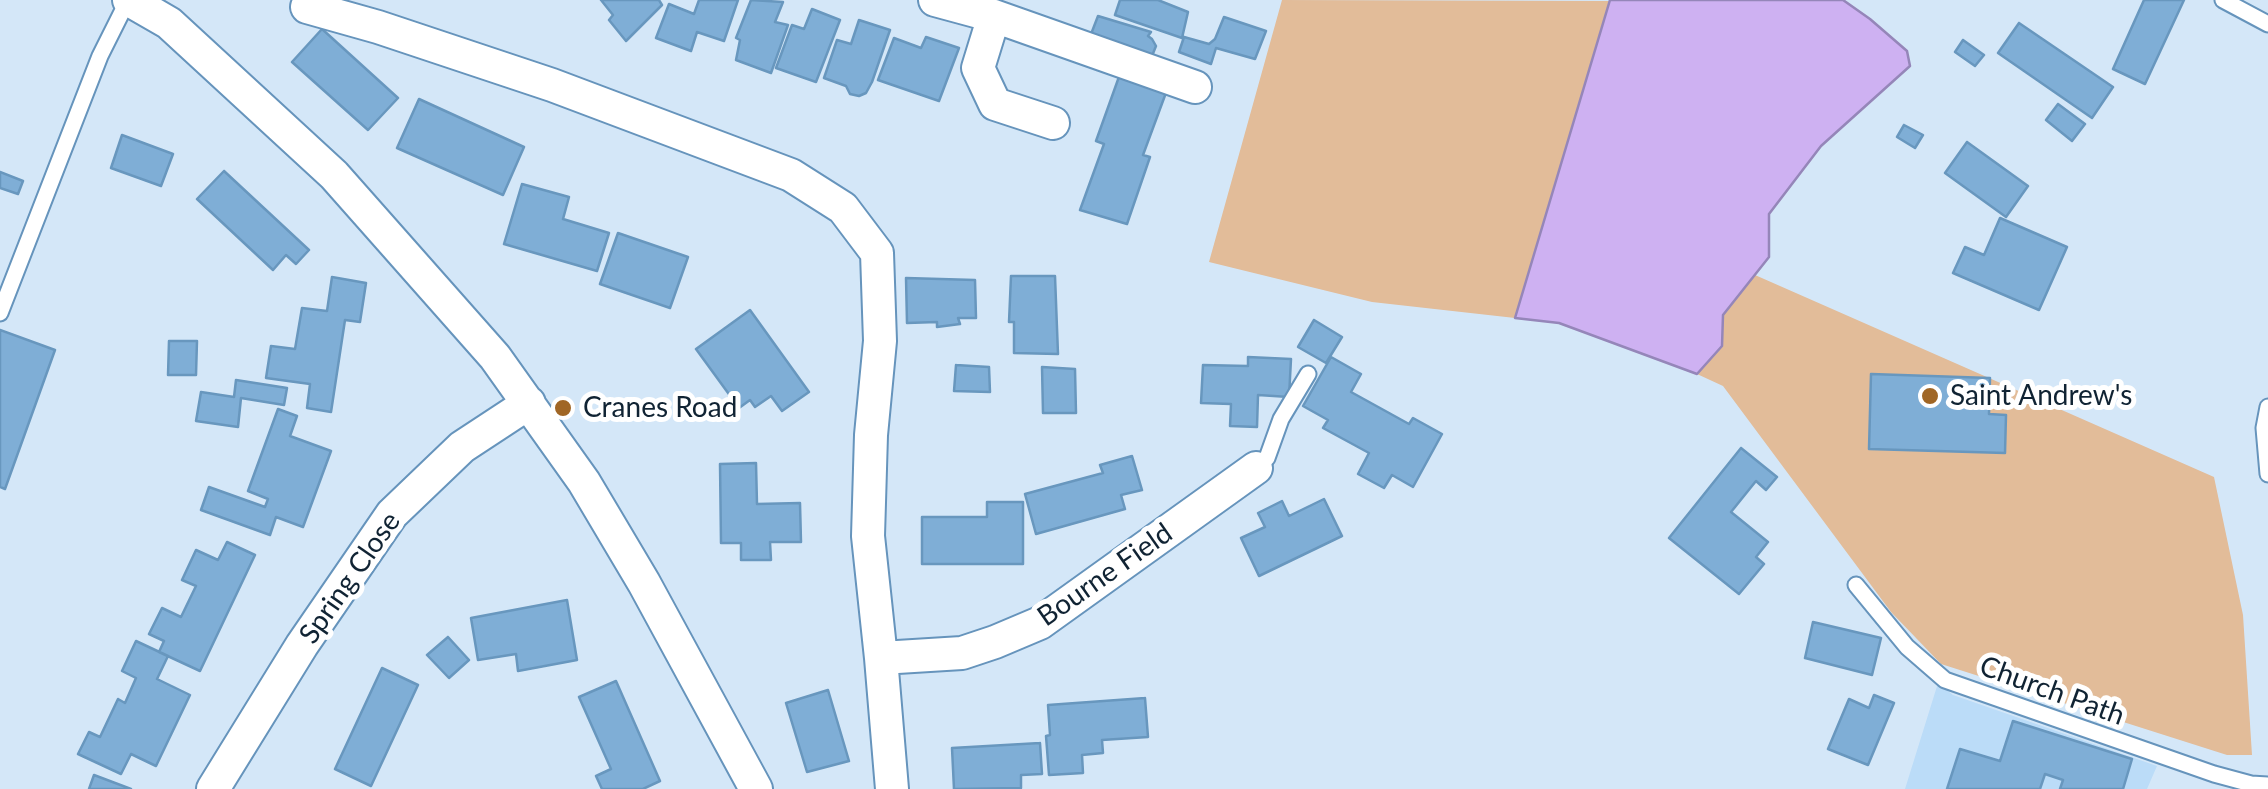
<!DOCTYPE html>
<style>
body{margin:0}
canvas{display:block;background:#d4e7f8}
</style>
<canvas width="2268" height="789"></canvas>
<script>
const ctx = document.querySelector('canvas').getContext('2d');
ctx.lineJoin = 'round';
function paint(path, color) { ctx.fillStyle = color; ctx.fill(path, 'evenodd'); }
const shape = rows => new Path2D(rows.map(r => 'M' + r).join(''));
function stroke(path, color, width, dash) { ctx.strokeStyle = color; ctx.lineWidth = width; ctx.lineCap = dash ? 'butt' : 'round'; ctx.setLineDash(dash || []); ctx.stroke(path); }
function drawText(font, color, halo, rows, align = 'center') {
  ctx.font = font + ' Lato,sans-serif'; ctx.lineWidth = 10; ctx.setLineDash([]); ctx.textBaseline = 'middle'; ctx.strokeStyle = halo; ctx.fillStyle = color; for (const [text, x, y, turn = 0] of rows) {
    ctx.save(); ctx.translate(x, y); ctx.rotate((+turn || 0) * Math.PI / 180); ctx.textAlign = isNaN(turn) ? turn : align; if (halo) ctx.strokeText(text, 0, 0); ctx.fillText(text, 0, 0); ctx.restore();
  }
}
paint(shape([
 [1938,683,1953,695,2157,766,2147,789,1905,789]
]), '#bbdcf8');
paint(shape([
 [1282,0,1609,1,1515,318,1372,302,1209,262],
 [1755,275,2214,477,2243,615,2252,755,2227,755,1941,664,1891,612,1723,386,1697,374,1722,347,1723,315]
]), '#e2bc99');
const water = shape([
 [1610,0,1843,0,1870,19,1907,51,1910,66,1821,146,1769,214,1769,257,1723,315,1722,346,1697,374,1559,323,1515,318,1610,0]
]);
paint(water, '#ceb1f2');
stroke(water, '#9586b9', 2.5);
const building = shape([
 [601,0,659,0,662,5,626,41,609,20,613,15,601,0],
 [699,0,738,0,724,41,697,32,691,51,656,38,669,4,694,14,699,0],
 [751,0,783,2,775,22,788,25,771,73,736,60,740,40,736,38,751,0],
 [1120,0,1158,0,1188,12,1182,38,1115,15,1120,0],
 [2144,0,2184,0,2145,84,2113,69,2144,0],
 [812,9,840,20,816,82,776,68,792,25,804,29,812,9],
 [1098,16,1151,32,1148,36,1152,39,1156,46,1152,56,1088,42,1098,16],
 [1224,17,1266,31,1255,59,1216,48,1211,64,1179,52,1184,37,1209,44,1215,39,1224,17],
 [859,20,890,30,872,82,866,93,859,96,850,94,846,86,824,78,837,40,851,44,859,20],
 [2019,23,2113,87,2092,118,1998,53,2019,23],
 [322,29,398,98,368,130,292,62,322,29],
 [926,37,959,48,939,101,878,80,894,38,921,48,926,37],
 [1963,40,1984,55,1975,66,1955,52,1963,40],
 [1120,74,1167,90,1143,155,1150,157,1127,224,1080,210,1104,144,1096,141,1120,74],
 [419,99,524,147,503,195,397,148,419,99],
 [2058,104,2085,124,2072,141,2046,120,2058,104],
 [1904,125,1923,135,1915,148,1897,137,1904,125],
 [122,135,173,154,161,186,111,168,122,135],
 [1967,142,2028,186,2006,217,1945,173,1967,142],
 [224,171,309,250,296,264,286,255,273,270,197,199,224,171],
 [0,172,23,181,18,194,0,188,0,172],
 [522,184,569,197,563,219,609,233,597,271,504,244,522,184],
 [2000,218,2067,247,2039,310,1953,273,1965,247,1984,255,2000,218],
 [618,233,688,257,670,308,600,284,618,233],
 [1011,276,1055,276,1058,354,1014,353,1014,322,1009,322,1011,276],
 [332,277,366,283,360,322,345,320,331,412,307,408,310,384,266,378,271,346,295,349,302,308,327,311,332,277],
 [906,278,975,280,976,318,958,318,960,324,937,327,937,322,907,323,906,278],
 [750,310,809,392,782,411,771,396,755,407,750,400,739,408,696,349,750,310],
 [1314,320,1342,337,1326,363,1298,347,1314,320],
 [0,330,55,350,5,489,0,487,0,330],
 [169,341,197,341,196,375,168,375,169,341],
 [1248,357,1291,359,1289,397,1258,395,1257,427,1230,426,1231,404,1201,403,1203,365,1248,366,1248,357],
 [1331,357,1361,374,1351,392,1409,424,1413,418,1442,434,1413,487,1392,475,1384,488,1358,474,1369,453,1323,428,1328,420,1303,406,1331,357],
 [956,365,989,367,990,392,954,391,956,365],
 [1042,367,1075,369,1076,413,1043,413,1042,367],
 [1871,374,1990,378,1989,414,2006,415,2005,453,1869,449,1871,374],
 [236,380,287,388,284,405,241,398,238,427,196,421,201,392,234,397,236,380],
 [278,409,297,416,290,436,331,451,303,527,276,517,270,535,201,510,209,487,265,507,268,499,248,491,278,409],
 [1741,448,1777,477,1766,490,1756,481,1731,512,1768,542,1756,557,1764,564,1739,594,1669,538,1741,448],
 [1132,456,1142,490,1121,495,1125,509,1036,534,1025,494,1103,473,1100,465,1132,456],
 [756,463,757,504,800,503,801,542,770,542,771,560,741,560,741,543,721,543,720,464,756,463],
 [1324,499,1342,536,1259,576,1241,538,1265,527,1258,513,1282,501,1289,516,1324,499],
 [987,502,1023,502,1023,564,922,564,922,517,987,517,987,502],
 [227,542,255,555,200,671,159,652,164,641,149,634,162,608,181,617,196,586,182,580,196,550,218,560,227,542],
 [567,600,577,660,518,671,516,654,478,660,471,618,567,600],
 [1813,622,1881,638,1872,675,1805,658,1813,622],
 [448,637,469,660,449,678,427,655,448,637],
 [136,641,168,656,157,679,190,695,156,766,131,754,121,774,78,754,89,732,100,737,118,699,125,703,136,678,122,671,136,641],
 [382,668,418,685,371,786,335,769,382,668],
 [616,681,660,781,643,789,602,789,596,776,611,769,579,697,616,681],
 [828,690,849,761,807,772,786,703,828,690],
 [1874,695,1894,703,1868,765,1828,749,1849,699,1869,708,1874,695],
 [1145,698,1148,737,1102,740,1103,753,1082,755,1083,773,1049,775,1046,736,1050,735,1048,705,1145,698],
 [2013,721,2132,759,2123,789,2060,789,2063,780,2045,774,2040,789,1947,789,1960,749,2000,761,2013,721],
 [1040,743,1042,774,1021,775,1021,788,954,789,952,748,1040,743],
 [94,775,131,789,89,789,94,775]
]);
paint(building, '#7faed6');
stroke(building, '#6897be', 2.5);
const lane = shape([
 [2223,0,2268,24],
 [0,313,100,56,128,0],
 [2268,407,2264,428,2268,474],
 [1256,468,1267,458,1281,419,1308,374],
 [1856,585,1907,647,1945,680,2214,774,2251,784,2268,785]
]);
const street = shape([
 [129,0,169,23,334,175,495,357,584,482,644,583,756,789],
 [935,0,994,16,1195,87],
 [307,7,378,27,552,85,791,175,843,208,877,253,880,341,871,435,868,536,881,658,892,789],
 [994,16,978,68,995,104,1053,123],
 [881,658,962,653,995,642,1040,623,1256,468],
 [213,789,302,645,392,514,462,447,529,403]
]);
stroke(lane, '#6694bc', 19);
stroke(street, '#6694bc', 36);
stroke(lane, '#fff', 15);
stroke(street, '#fff', 32);
for (const [x, y, r, color] of [
 [1930,396,10,"#a06625"],
 [563,408,10,"#a06625"]
]) { const dot = new Path2D(); dot.arc(x, y, r, 0, 2 * Math.PI); ctx.fillStyle = color; ctx.fill(dot); stroke(dot, '#fff', 4); }
drawText('28px', '#102333', '#fff', [
 ["Saint Andrew's",1950,396],
 ["Cranes Road",583,408]
], 'left');
drawText('28px', '#102333', '#fff', [
 ["Bourne Field",1105,575,-35],
 ["Spring Close",350,578,-55],
 ["Church Path",2052,691,20]
]);
</script>
